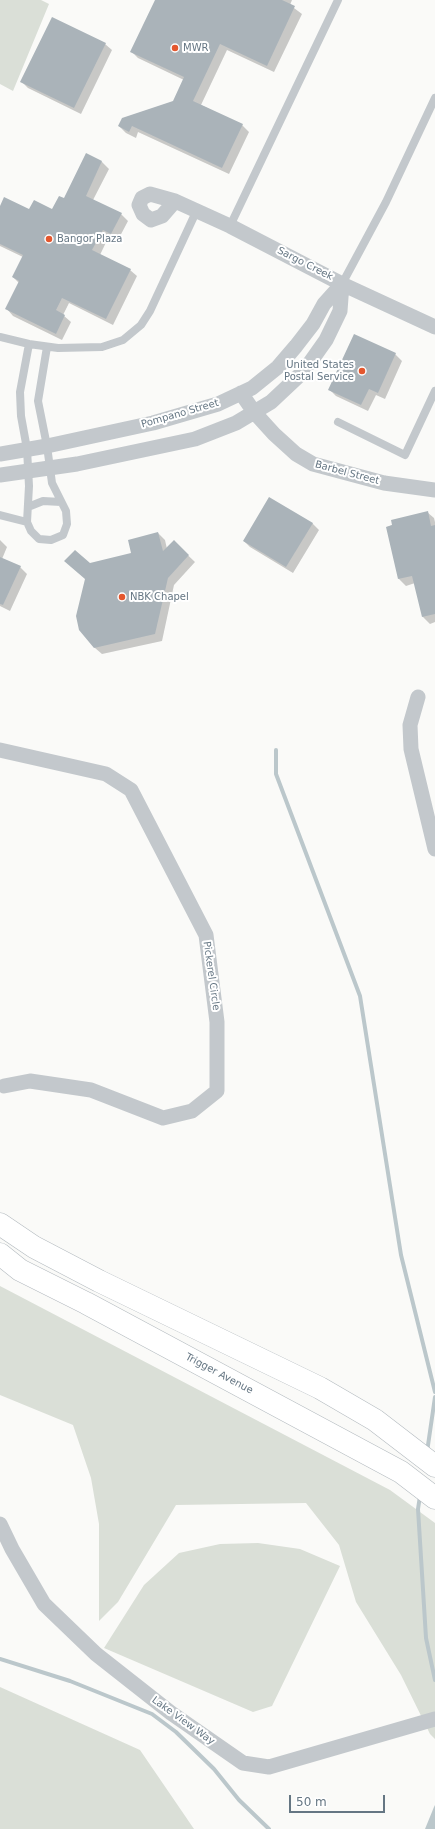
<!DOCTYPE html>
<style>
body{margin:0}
#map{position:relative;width:435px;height:1829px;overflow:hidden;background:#fafaf8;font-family:"DejaVu Sans",sans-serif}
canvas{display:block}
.scale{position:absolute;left:289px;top:1795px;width:96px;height:18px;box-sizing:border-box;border:2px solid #657683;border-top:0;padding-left:5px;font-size:12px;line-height:14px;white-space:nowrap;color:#657683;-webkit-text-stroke:3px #fff;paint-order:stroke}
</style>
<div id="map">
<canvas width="435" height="1829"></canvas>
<div class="scale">50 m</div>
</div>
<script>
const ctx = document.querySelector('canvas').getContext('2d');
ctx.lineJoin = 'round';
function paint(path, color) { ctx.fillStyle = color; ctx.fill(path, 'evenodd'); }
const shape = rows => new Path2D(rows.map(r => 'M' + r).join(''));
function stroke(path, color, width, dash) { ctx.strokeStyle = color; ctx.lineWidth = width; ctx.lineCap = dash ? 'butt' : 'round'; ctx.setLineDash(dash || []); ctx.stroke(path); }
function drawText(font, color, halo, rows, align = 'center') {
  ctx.font = font + ' "DejaVu Sans",sans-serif'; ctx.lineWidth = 4; ctx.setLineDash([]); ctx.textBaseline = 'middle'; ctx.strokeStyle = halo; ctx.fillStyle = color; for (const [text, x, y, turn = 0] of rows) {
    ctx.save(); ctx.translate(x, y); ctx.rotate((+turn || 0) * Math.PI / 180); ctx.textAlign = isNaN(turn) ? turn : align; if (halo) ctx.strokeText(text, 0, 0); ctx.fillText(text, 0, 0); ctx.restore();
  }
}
paint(shape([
 [0,0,41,0,49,4,13,91,0,84],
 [0,1286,390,1490,435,1523,435,1739,430,1734,401,1675,356,1602,339,1545,306,1503,176,1505,118,1602,99,1621,99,1524,91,1478,73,1425,0,1395],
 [258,1543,300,1549,340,1566,272,1706,253,1712,104,1648,144,1585,179,1553,220,1544],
 [0,1687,140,1750,194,1829,0,1829]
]), '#dadfd7');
paint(shape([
 [435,1805,435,1829,425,1829,434,1807]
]), '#bbc7cb');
paint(shape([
 [156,0,292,0,290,5,302,14,274,72,227,50,201,105,242,125,249,132,229,174,138,132,136,138,126,133,119,126,174,101,184,80,138,58,132,52],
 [105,44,112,50,81,114,28,88,22,82],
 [86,155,102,162,109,169,93,200,121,214,128,221,118,240,109,236,100,255,130,270,137,276,113,325,69,303,63,315,71,322,62,340,13,316,7,309,19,283,13,277,23,257,0,246,0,209,53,211,64,200],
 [395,354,402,361,385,399,376,395,368,411,336,396,330,390],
 [427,512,434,518,435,522,435,622,430,624,423,617,415,583,406,586,399,579,387,527],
 [312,523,319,530,293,573,250,547,244,541],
 [158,533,165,540,167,549,174,542,195,562,174,585,162,641,102,654,95,648,90,564,132,554],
 [0,540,7,547,2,559,20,567,27,574,10,611,0,606]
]), '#0003');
stroke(shape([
 [276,750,276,774,360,996,401,1255,435,1392],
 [427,1452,435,1397],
 [420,1496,418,1509,426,1638,435,1680],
 [0,1659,70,1681,152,1714,176,1732,214,1769,239,1800,269,1829]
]), '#bbc7cb', 4);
paint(shape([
 [155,0,282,0,295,6,267,66,220,44,193,101,243,124,222,168,132,126,129,132,118,126,122,118,173,101,184,77,130,52],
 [52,17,106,43,74,108,20,82],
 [86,153,102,161,86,196,122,213,111,234,103,230,92,250,131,269,106,319,62,298,56,310,65,315,56,334,5,309,19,281,12,277,23,255,0,244,0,206,4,197,29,209,34,200,52,209,59,196,64,198],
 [354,334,396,353,378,393,369,389,361,405,328,390],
 [269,497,313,523,286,567,243,541],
 [428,511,431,526,435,525,435,614,422,617,412,576,398,579,386,527,392,525,391,520],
 [158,532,163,551,174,540,189,555,168,578,155,634,94,648,79,630,76,616,85,579,64,561,75,550,90,563,131,553,128,540],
 [0,557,21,566,3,605,0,604]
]), '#aab3b9');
const secondary = shape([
 [0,1224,34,1247,99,1281,320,1388,375,1420,435,1466],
 [0,1254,20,1270,86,1303,401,1472,435,1498]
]);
stroke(secondary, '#b3babf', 23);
stroke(shape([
 [230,226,338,0],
 [342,284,386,202,435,98],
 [0,337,29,344,58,348,102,347,123,340,141,325,150,311,196,212],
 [29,344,20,392,21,416,27,449,29,486,27,522,31,531,39,539,51,540,63,535,67,524,66,511,52,483,47,446,38,401,47,347],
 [338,422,405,455,435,391],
 [28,507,43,501,61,502],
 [0,515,27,522]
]), '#c3c8cc', 8);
stroke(shape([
 [175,201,162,216,151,220,143,214,139,205,142,198,150,194,175,201,230,226,342,284,435,327],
 [241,393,254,412,274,434,296,454,313,464,384,483,435,490],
 [0,454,47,446,153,423,218,404,252,388,278,367,296,346,313,324,324,304,342,284],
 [0,475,77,464,195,439,236,423,271,402,304,371,326,340,340,311,342,284],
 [418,697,410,725,411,749,435,849],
 [0,750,106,774,131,790,206,935,217,1022,217,1091,192,1111,163,1118,91,1090,30,1081,4,1086],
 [0,1524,12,1549,44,1604,96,1654,171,1713,243,1763,269,1767,435,1719]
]), '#c3c8cc', 15);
stroke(secondary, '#fff', 22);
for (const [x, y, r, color] of [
 [175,48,4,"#e4572e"],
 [49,239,4,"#e4572e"],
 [362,371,4,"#e4572e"],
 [122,597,4,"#e4572e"]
]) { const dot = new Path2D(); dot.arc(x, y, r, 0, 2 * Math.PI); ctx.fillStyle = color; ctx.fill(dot); stroke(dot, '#fff', 1.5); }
drawText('10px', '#657683', '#fff', [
 ["MWR",183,48],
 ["Bangor Plaza",57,239],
 ["United States",354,365,"right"],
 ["Postal Service",354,377,"right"],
 ["NBK Chapel",130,597]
], 'left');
drawText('10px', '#657683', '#fff', [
 ["Sargo Creek",305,264,27],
 ["Pompano Street",180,414,-16],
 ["Barbel Street",347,473,15],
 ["Pickerel Circle",211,976,82],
 ["Trigger Avenue",219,1374,28],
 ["Lake View Way",183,1721,36]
]);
</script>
